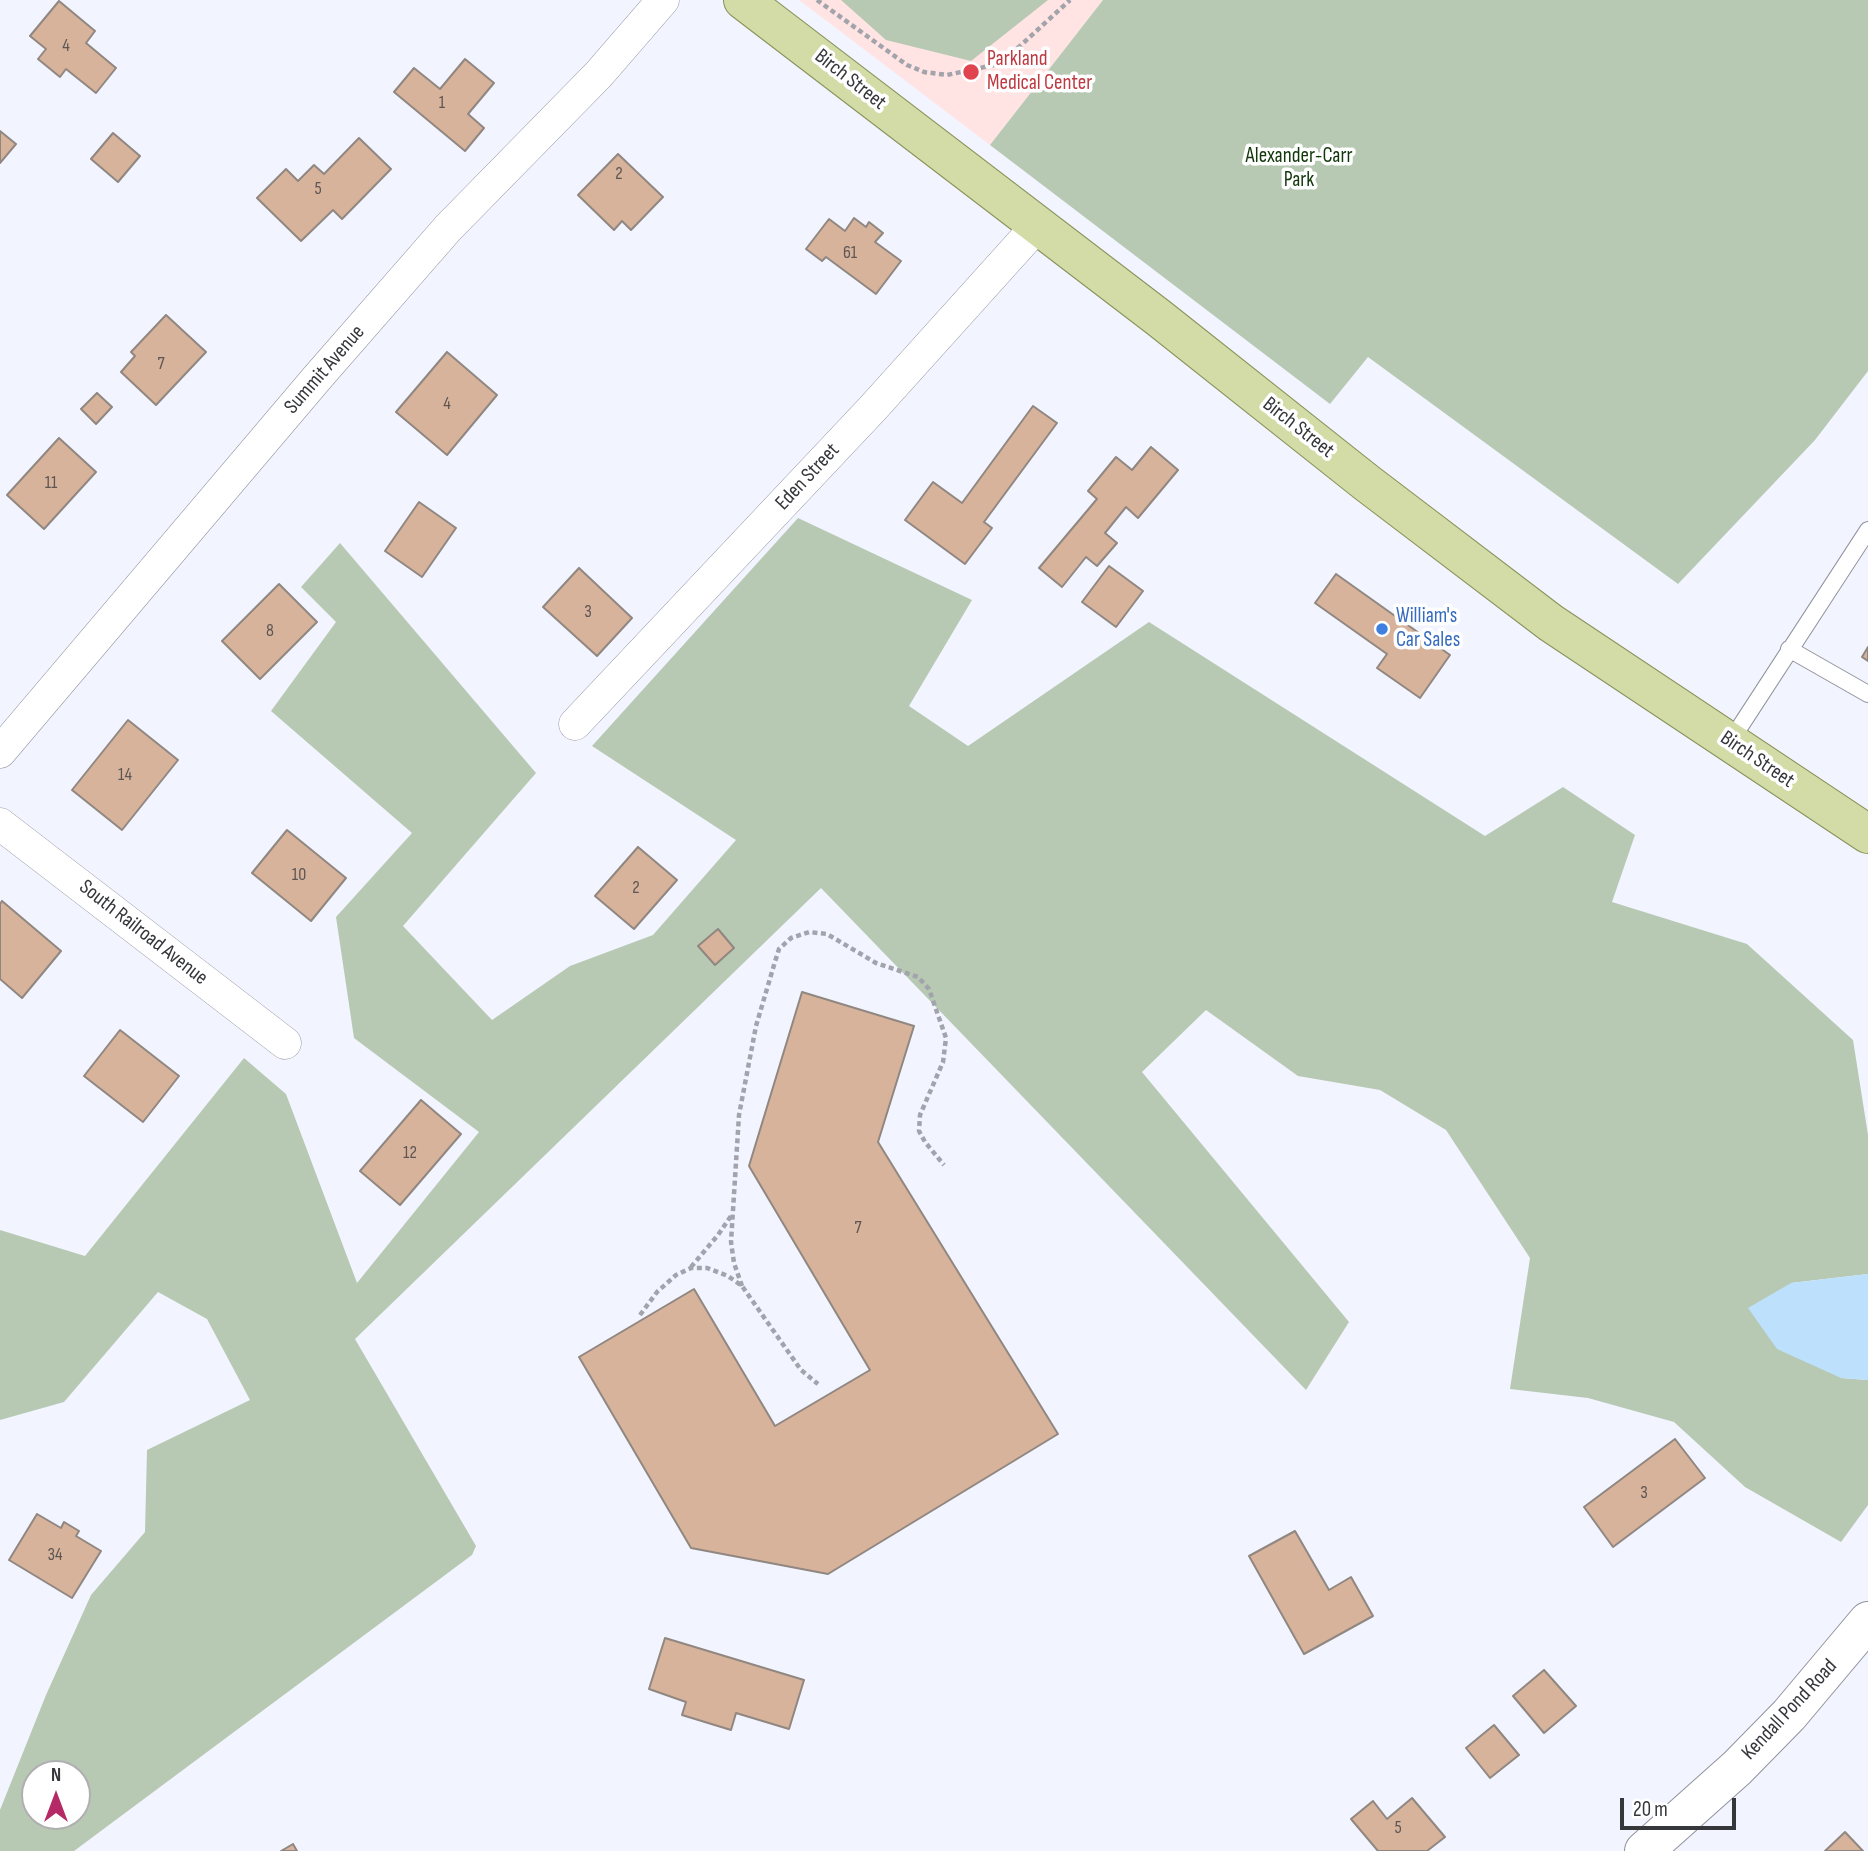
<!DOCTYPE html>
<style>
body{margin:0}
#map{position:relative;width:1868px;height:1851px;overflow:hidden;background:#f2f4ff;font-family:"Sofia Sans Condensed",sans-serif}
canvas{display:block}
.north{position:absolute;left:21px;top:1760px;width:70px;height:70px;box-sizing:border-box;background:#fff;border:2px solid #afafb1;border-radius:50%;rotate:0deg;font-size:19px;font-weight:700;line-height:28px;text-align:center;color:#36373b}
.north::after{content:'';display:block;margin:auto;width:24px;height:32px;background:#b42966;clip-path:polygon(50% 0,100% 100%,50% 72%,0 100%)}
.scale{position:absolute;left:1620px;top:1798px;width:116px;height:32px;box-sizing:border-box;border:4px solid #36373b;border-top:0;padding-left:9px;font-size:21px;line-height:24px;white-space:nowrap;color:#36373b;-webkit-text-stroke:5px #fff;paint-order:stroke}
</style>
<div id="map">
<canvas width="1868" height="1851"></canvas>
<div class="north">N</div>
<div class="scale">20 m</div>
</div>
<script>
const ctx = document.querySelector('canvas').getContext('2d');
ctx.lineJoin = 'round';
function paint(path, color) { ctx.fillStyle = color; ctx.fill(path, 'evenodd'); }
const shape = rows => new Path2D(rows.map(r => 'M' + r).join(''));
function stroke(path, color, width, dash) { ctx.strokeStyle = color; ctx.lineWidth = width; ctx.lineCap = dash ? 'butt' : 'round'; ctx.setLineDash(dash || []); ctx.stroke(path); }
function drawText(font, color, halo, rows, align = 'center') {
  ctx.font = font + ' "Sofia Sans Condensed",sans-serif'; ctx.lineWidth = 7; ctx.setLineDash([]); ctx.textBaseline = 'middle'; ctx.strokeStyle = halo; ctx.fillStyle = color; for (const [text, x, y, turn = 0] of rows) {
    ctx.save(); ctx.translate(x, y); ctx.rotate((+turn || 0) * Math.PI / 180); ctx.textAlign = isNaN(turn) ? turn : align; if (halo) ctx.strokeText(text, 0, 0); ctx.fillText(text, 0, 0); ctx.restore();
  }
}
paint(shape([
 [799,0,1103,0,990,145]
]), '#ffe4e3');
paint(shape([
 [841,0,1048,0,971,61,886,40],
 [1103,0,1868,0,1868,371,1815,440,1678,584,1368,357,1330,404,990,145],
 [798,518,972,600,909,706,968,746,1149,622,1485,836,1563,787,1635,835,1612,902,1747,944,1853,1040,1868,1135,1868,1274,1791,1283,1841,1378,1868,1380,1868,1505,1841,1542,1745,1487,1674,1422,1588,1398,1510,1389,1530,1258,1446,1130,1380,1090,1298,1076,1206,1010,1142,1072,1349,1322,1306,1390,821,888,355,1339,476,1546,472,1555,74,1851,0,1851,0,1810,46,1695,91,1595,145,1532,147,1450,250,1400,207,1319,158,1292,64,1402,0,1420,0,1230,85,1256,244,1058,286,1094,357,1283,479,1132,354,1038,336,917,412,833,271,711,336,622,301,587,340,543,536,773,403,926,492,1020,570,966,653,935,736,840,592,746],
 [35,1774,77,1774,77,1816,35,1816]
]), '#b7c9b3');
paint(shape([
 [1868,1274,1868,1380,1841,1378,1777,1349,1748,1308,1791,1283]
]), '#bde0fc');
const building = shape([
 [59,1,95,31,86,43,116,68,96,93,66,69,60,77,38,59,46,49,30,36,59,1],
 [465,59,494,83,468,114,484,128,465,151,394,92,414,68,440,89,465,59],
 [0,131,16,144,0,163,0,131],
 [113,133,140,156,118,182,91,159,113,133],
 [359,138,391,169,342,219,333,210,301,241,257,198,286,169,298,181,314,165,324,174,359,138],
 [618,154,663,197,631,230,622,221,614,230,578,195,618,154],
 [854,218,866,227,869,222,883,233,875,242,901,261,876,294,826,257,822,261,806,249,829,219,845,231,854,218],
 [166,315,206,352,156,405,121,372,135,356,131,352,166,315],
 [447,352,497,395,447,455,396,412,447,352],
 [97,393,112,407,96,424,81,409,97,393],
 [1033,406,1057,423,984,522,992,528,965,564,905,520,933,482,962,503,1033,406],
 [59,438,96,472,44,529,7,495,59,438],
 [1151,447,1178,470,1138,518,1126,507,1105,533,1117,543,1097,566,1086,557,1062,587,1039,568,1097,499,1088,491,1116,457,1132,470,1151,447],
 [419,502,456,528,422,577,385,551,419,502],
 [1109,566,1143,591,1116,627,1082,602,1109,566],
 [579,568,632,618,597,656,543,607,579,568],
 [1336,574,1450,655,1420,698,1377,668,1387,654,1315,603,1336,574],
 [279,584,317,622,260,679,222,641,279,584],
 [1868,647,1868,661,1862,657,1868,647],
 [128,720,178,760,122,830,72,790,128,720],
 [287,830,346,878,311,921,252,873,287,830],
 [638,847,677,880,634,929,595,896,638,847],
 [2,901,61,951,22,998,0,979,0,904,2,901],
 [718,929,734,948,715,965,698,946,718,929],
 [802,992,914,1026,878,1142,1058,1434,828,1574,691,1548,579,1357,694,1289,775,1426,870,1370,749,1166,802,992],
 [120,1030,179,1076,143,1122,84,1076,120,1030],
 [421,1100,461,1134,400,1205,360,1171,421,1100],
 [1675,1439,1705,1478,1613,1547,1584,1507,1675,1439],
 [37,1514,61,1528,64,1522,79,1531,76,1536,101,1551,72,1598,9,1560,37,1514],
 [1295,1531,1329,1590,1351,1577,1373,1616,1304,1654,1249,1556,1295,1531],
 [665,1638,804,1680,789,1729,736,1713,731,1730,682,1715,686,1702,649,1689,665,1638],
 [1544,1670,1576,1706,1544,1733,1513,1696,1544,1670],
 [1494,1725,1519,1755,1490,1778,1466,1748,1494,1725],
 [1412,1798,1445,1837,1427,1851,1378,1851,1351,1819,1373,1801,1387,1819,1412,1798],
 [1845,1832,1863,1851,1825,1851,1845,1832],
 [293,1844,297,1851,281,1851,293,1844]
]);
paint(building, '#d8b39c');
stroke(building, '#908781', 2);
const lane = shape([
 [1789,649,1868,694],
 [1730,742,1868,530]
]);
const street = shape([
 [575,724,873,408,1037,226],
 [0,752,317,378,448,228,599,74,663,0],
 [0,824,285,1043]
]);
const secondary = shape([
 [1644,1851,1737,1768,1789,1715,1868,1621]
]);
const primary = shape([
 [743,0,1159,318,1367,483,1551,623,1868,834]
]);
stroke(lane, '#92949d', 18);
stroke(street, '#92949d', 33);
stroke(secondary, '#92949d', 40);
stroke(primary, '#89925a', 40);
stroke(shape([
 [817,0,907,65,924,72,947,75,994,65,1020,46,1070,0],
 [691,1267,718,1235,731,1216],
 [742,1286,734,1263,731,1242,739,1115,756,1026,774,965,779,949,791,938,809,932,827,934,876,963,918,977,929,989,946,1038,943,1062,920,1115,919,1131,925,1142,944,1165],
 [640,1315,657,1292,676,1275,691,1268,707,1268,728,1276,742,1286,801,1370,818,1384]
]), '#a2a3ab', 4.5, [5, 3.5]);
stroke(lane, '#fff', 16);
stroke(street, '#fff', 32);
stroke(secondary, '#fff', 38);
stroke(primary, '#d3dba6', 38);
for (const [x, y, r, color] of [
 [971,72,9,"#e0444e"],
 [1382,629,7,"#3f7fe0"]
]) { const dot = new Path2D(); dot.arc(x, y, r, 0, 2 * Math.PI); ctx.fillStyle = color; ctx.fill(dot); stroke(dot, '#fff', 2.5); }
drawText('18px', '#5e5653', null, [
 ["4",66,46],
 ["1",442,103],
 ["2",619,174],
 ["5",318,189],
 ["61",850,253],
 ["7",161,364],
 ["4",447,404],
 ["11",51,483],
 ["3",588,612],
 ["8",270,631],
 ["14",125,775],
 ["10",299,875],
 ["2",636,888],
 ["12",410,1153],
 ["7",858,1228],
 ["3",1644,1493],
 ["34",55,1555],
 ["5",1398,1828]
]);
drawText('21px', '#be3a42', '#fff', [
 ["Parkland",987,60],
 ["Medical Center",987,84]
], 'left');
drawText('21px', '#36373b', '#fff', [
 ["Birch Street",850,80,38],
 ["Summit Avenue",325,370,-49],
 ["Birch Street",1298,428,38],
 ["Eden Street",808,477,-47],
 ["Birch Street",1757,760,34],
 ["South Railroad Avenue",143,933,38],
 ["Kendall Pond Road",1790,1710,-47]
]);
drawText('21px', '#12370a', '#fff', [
 ["Alexander-Carr",1299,157],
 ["Park",1299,181]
]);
drawText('21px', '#366cbe', '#fff', [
 ["William's",1396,617],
 ["Car Sales",1396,641]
], 'left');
</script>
